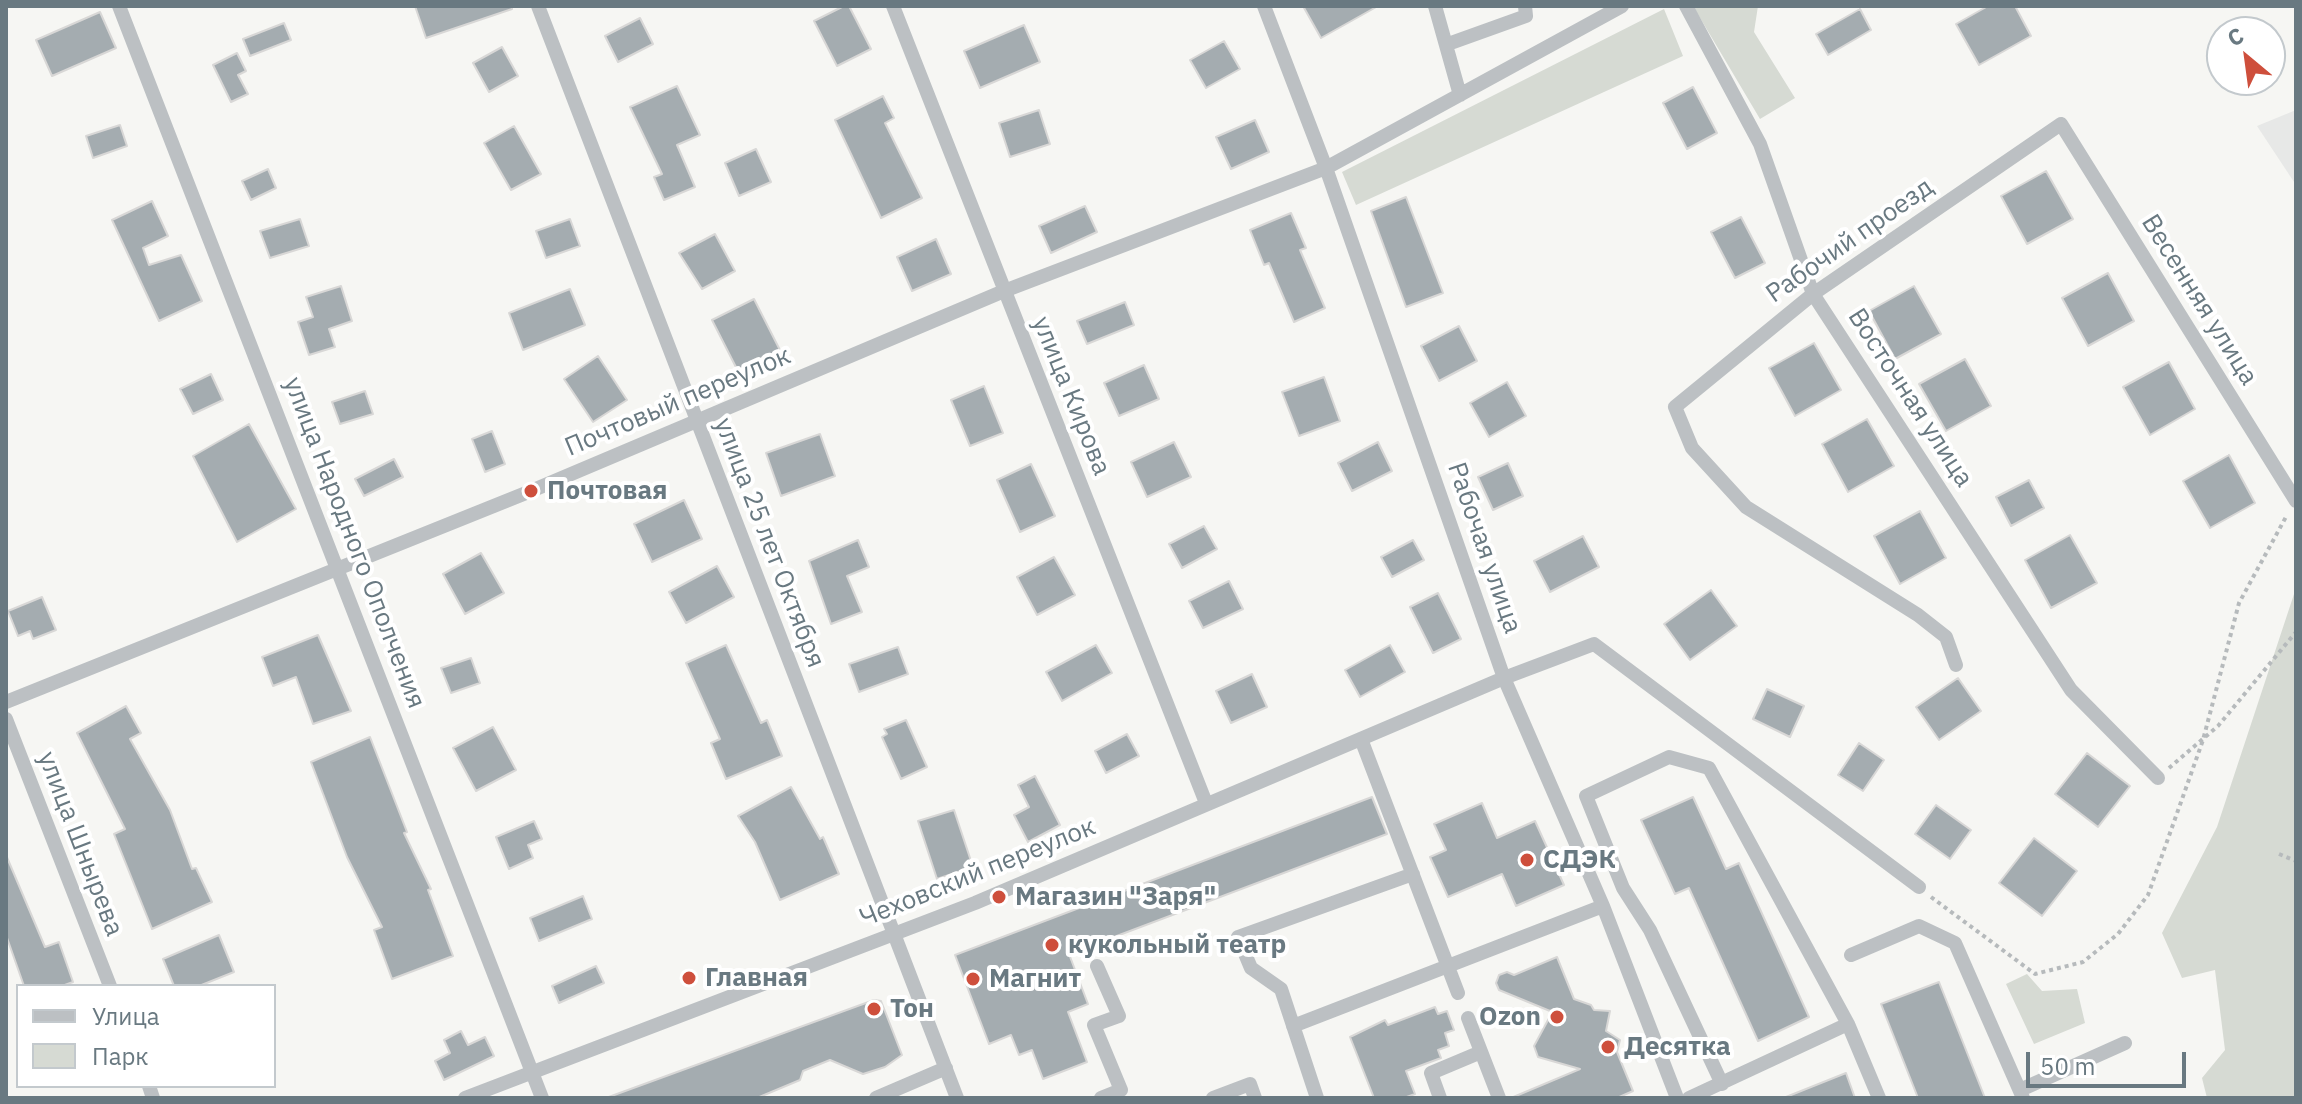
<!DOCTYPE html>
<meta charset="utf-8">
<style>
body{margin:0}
#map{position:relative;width:2302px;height:1104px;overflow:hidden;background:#f6f6f3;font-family:"IBM Plex Sans",sans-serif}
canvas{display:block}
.frame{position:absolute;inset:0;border:8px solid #697981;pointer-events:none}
.legend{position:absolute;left:16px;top:984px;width:260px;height:104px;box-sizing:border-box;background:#fff;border:2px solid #c3c9cd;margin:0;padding:10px 14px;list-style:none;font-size:24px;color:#697981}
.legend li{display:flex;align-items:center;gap:16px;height:40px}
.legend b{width:40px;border:2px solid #c3c9cd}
.north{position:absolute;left:2206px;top:16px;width:80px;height:80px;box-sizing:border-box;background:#fff;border:2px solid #c3c9cd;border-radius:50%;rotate:331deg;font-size:22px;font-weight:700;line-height:32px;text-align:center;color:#697981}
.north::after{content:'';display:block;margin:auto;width:28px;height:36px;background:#ce4f3c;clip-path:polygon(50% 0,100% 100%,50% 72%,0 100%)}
.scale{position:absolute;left:2026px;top:1052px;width:160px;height:36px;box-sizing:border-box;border:4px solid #697981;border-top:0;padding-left:10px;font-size:24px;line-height:28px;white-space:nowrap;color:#697981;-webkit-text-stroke:6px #fff;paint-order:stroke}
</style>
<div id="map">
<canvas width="2302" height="1104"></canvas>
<div class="frame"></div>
<ul class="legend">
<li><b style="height:10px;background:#bcc0c3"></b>Улица</li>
<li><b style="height:22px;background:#d6dad3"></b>Парк</li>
</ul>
<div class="north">С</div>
<div class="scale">50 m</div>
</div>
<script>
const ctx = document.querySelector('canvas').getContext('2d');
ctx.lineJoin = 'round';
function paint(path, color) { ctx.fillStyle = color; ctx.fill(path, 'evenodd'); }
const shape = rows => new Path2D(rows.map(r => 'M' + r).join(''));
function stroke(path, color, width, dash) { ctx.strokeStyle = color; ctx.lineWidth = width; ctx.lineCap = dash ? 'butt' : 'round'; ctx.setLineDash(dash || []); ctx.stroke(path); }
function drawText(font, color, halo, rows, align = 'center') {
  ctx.font = font + ' "IBM Plex Sans",sans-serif'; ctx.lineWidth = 8; ctx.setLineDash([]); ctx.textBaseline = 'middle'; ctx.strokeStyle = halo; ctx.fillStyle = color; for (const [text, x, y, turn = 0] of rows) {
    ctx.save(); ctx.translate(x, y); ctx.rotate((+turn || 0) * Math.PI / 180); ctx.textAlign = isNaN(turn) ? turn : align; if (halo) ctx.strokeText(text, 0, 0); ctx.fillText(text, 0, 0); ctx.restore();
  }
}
paint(shape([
 [2296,110,2296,185,2257,126]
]), '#e7e8e7');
paint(shape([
 [1693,6,1758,6,1754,32,1795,98,1760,119],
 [1664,9,1683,56,1356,205,1342,172],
 [2296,588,2296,1098,2207,1098,2202,1078,2225,1050,2215,970,2182,978,2162,933,2217,827],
 [2027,974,2042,991,2077,989,2085,1023,2034,1044,2006,984]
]), '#d6dad3');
const building = shape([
 [415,6,512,6,512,9,426,38,415,6],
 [844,6,849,6,871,49,837,66,814,21,844,6],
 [1303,6,1378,6,1321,38,1303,6],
 [1988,6,2015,6,2031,36,1979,65,1956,24,1988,6],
 [1860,9,1871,30,1828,55,1816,34,1860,9],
 [100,12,116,48,52,76,36,40,100,12],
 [640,18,653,44,618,62,605,36,640,18],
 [284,23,291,40,250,56,243,39,284,23],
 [1024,25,1040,62,980,88,964,51,1024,25],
 [1224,41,1240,69,1206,88,1190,60,1224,41],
 [502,47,518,76,489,92,473,63,502,47],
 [237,53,246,71,238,75,248,94,231,102,213,65,237,53],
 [677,86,700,135,677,145,695,187,664,200,654,177,662,174,630,107,677,86],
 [1693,87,1717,133,1687,149,1663,103,1693,87],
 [883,96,894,118,885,123,922,198,881,218,835,120,883,96],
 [1039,110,1050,144,1010,157,999,123,1039,110],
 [1255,120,1269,152,1231,169,1216,137,1255,120],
 [120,125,127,146,93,158,86,136,120,125],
 [514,126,541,174,511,190,484,143,514,126],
 [756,149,771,182,739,196,725,163,756,149],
 [268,169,276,188,251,200,242,181,268,169],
 [2046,171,2073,219,2027,244,2001,196,2046,171],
 [1406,197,1443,293,1406,307,1371,211,1406,197],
 [152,201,168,236,143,248,149,265,181,255,202,301,159,321,112,220,152,201],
 [1085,206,1097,232,1051,253,1039,226,1085,206],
 [1291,213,1306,248,1300,250,1325,308,1294,322,1269,263,1264,265,1250,230,1291,213],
 [1741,217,1765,263,1735,278,1711,232,1741,217],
 [300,219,309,246,270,258,260,231,300,219],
 [570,219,580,246,546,258,536,231,570,219],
 [715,234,735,271,702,289,679,253,715,234],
 [936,239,951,274,912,291,897,257,936,239],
 [2108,273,2134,321,2088,346,2062,298,2108,273],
 [341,286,352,321,329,329,335,347,309,355,298,322,313,317,306,297,341,286],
 [1914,286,1941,334,1895,359,1869,311,1914,286],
 [570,289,585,325,523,350,509,313,570,289],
 [754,299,785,360,743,381,712,320,754,299],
 [1125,302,1134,325,1087,344,1077,321,1125,302],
 [1459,326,1477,361,1439,381,1421,346,1459,326],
 [1814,343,1841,390,1795,416,1769,368,1814,343],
 [598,356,627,400,593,422,564,379,598,356],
 [1965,359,1991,406,1946,431,1919,384,1965,359],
 [2169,362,2195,409,2150,435,2123,387,2169,362],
 [1144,365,1159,399,1119,416,1104,383,1144,365],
 [211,374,223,400,193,414,180,389,211,374],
 [1324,377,1340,421,1299,436,1282,392,1324,377],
 [1507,382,1526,416,1489,437,1470,403,1507,382],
 [984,386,1003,433,970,446,951,400,984,386],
 [365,391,373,414,340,424,332,402,365,391],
 [1867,419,1894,466,1848,492,1822,444,1867,419],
 [249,424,296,509,237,542,193,456,249,424],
 [492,431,505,464,485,472,472,439,492,431],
 [820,434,835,476,781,496,766,453,820,434],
 [1174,442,1191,477,1147,497,1131,462,1174,442],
 [1378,442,1392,471,1352,491,1338,463,1378,442],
 [2229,455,2255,503,2210,528,2183,481,2229,455],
 [394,459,403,477,364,496,355,479,394,459],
 [1508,463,1523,496,1493,510,1478,477,1508,463],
 [1031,464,1055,516,1020,532,997,480,1031,464],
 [2029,480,2044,508,2011,526,1996,497,2029,480],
 [684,500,702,539,652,562,634,524,684,500],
 [1920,511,1946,558,1900,584,1874,536,1920,511],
 [1204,526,1217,549,1182,568,1169,544,1204,526],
 [2070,535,2097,583,2051,608,2025,560,2070,535],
 [1583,536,1599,567,1550,592,1534,561,1583,536],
 [858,540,869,567,847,576,862,612,831,624,809,561,858,540],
 [1413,540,1424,560,1392,577,1381,557,1413,540],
 [481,553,504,593,465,614,443,574,481,553],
 [1054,557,1075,595,1037,615,1017,577,1054,557],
 [717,566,734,597,686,623,669,592,717,566],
 [1229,581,1243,609,1203,628,1189,601,1229,581],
 [1711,590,1737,626,1690,660,1664,624,1711,590],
 [1438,593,1461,639,1433,653,1410,607,1438,593],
 [42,597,56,630,33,639,30,631,18,636,8,611,42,597],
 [318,635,351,711,313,724,296,677,273,686,262,657,318,635],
 [726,645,761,723,767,720,782,756,726,779,711,743,720,739,686,663,726,645],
 [1096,645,1112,673,1062,701,1046,672,1096,645],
 [1390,645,1405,672,1360,697,1345,670,1390,645],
 [898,647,908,674,859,692,849,664,898,647],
 [471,658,480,683,451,693,441,668,471,658],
 [1252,674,1267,707,1231,723,1216,691,1252,674],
 [1958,678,1981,711,1939,740,1916,707,1958,678],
 [1767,689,1804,706,1790,737,1753,719,1767,689],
 [126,706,141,733,130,739,170,810,192,869,196,868,212,902,152,929,114,834,125,829,77,733,126,706],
 [906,720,927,767,901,779,882,737,887,734,884,729,906,720],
 [493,727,516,770,476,791,453,748,493,727],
 [1127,734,1139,756,1106,773,1095,751,1127,734],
 [370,737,407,832,404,833,431,889,428,890,453,956,392,979,374,930,382,927,347,857,311,762,370,737],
 [1859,743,1884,760,1863,791,1838,775,1859,743],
 [2087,753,2130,786,2098,827,2055,794,2087,753],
 [1035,776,1060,825,1028,842,1014,815,1029,807,1018,785,1035,776],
 [791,787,820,839,823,837,839,874,780,900,755,842,738,816,791,787],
 [1372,797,1387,834,1069,954,1088,1004,1068,1012,1087,1062,1043,1079,1032,1050,1019,1055,1011,1035,989,1044,955,955,1372,797],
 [1693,797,1726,869,1739,863,1809,1017,1758,1041,1689,888,1675,894,1641,820,1693,797],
 [1482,803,1497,838,1535,821,1564,885,1516,906,1502,874,1448,897,1430,857,1446,850,1434,824,1482,803],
 [1936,805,1971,830,1950,859,1915,834,1936,805],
 [954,810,973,867,937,879,918,821,954,810],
 [534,821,542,839,528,845,533,858,509,869,496,837,534,821],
 [2034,838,2077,871,2042,916,1999,883,2034,838],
 [6,855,45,947,59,942,73,982,62,986,24,986,6,935,6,855],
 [583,896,592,919,539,941,530,918,583,896],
 [219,935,234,972,199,986,174,986,163,959,219,935],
 [1557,957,1574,999,1591,1005,1594,1010,1610,1011,1606,1031,1620,1040,1617,1052,1633,1091,1617,1098,1511,1098,1580,1069,1538,1057,1534,1046,1554,1009,1550,1011,1499,990,1496,983,1499,975,1507,972,1514,975,1557,957],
 [596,966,604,983,559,1003,552,986,596,966],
 [1939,982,1985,1098,1918,1098,1881,1004,1939,982],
 [874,1000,881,1001,902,1055,885,1067,863,1074,830,1060,803,1071,800,1080,757,1098,606,1098,874,1000],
 [1435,1007,1438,1014,1447,1011,1454,1030,1445,1033,1449,1046,1438,1050,1441,1058,1406,1071,1415,1094,1404,1098,1374,1098,1350,1037,1385,1020,1388,1025,1435,1007],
 [461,1031,468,1045,485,1037,494,1056,444,1080,435,1061,450,1053,444,1040,461,1031],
 [1846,1073,1855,1098,1786,1098,1786,1097,1846,1073]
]);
paint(building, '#a4acb0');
stroke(building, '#d8d7d6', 2);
stroke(shape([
 [2169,768,2218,726,2296,632],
 [2279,854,2296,861],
 [1931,897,2035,974,2083,962,2118,934,2148,895,2203,740,2239,603,2287,515]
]), '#b6babc', 4, [4, 4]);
stroke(shape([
 [119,6,542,1098],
 [538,6,957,1098],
 [893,6,1206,803],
 [1264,6,1326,168,1504,678,1603,906,1677,1098],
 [1435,6,1460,95],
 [1686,6,1760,144,1813,294,2071,690,2158,778],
 [1448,44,1526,16,1525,6],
 [1956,665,1946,637,1918,615,1746,507,1692,448,1675,407,1813,294,2061,124,2296,501],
 [6,702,531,491,1004,291,1326,168,1622,6],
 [6,719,110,986],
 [1361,739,1458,993],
 [1851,955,1919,926,1955,943,2023,1098],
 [1097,966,1119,1016,1094,1025,1121,1090,1101,1098],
 [1468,1018,1499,1098],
 [1293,1026,1603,906],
 [1722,1084,1650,930,1623,888,1586,796,1669,757,1709,768,1848,1024,1879,1098],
 [149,1086,153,1098],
 [2020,1090,2125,1043],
 [465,1098,975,903,1504,678,1594,644,1919,887],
 [876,1098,946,1068],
 [1213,1098,1250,1084,1255,1098],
 [1317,1098,1281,989,1251,968,1238,937,1413,874],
 [1440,1098,1431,1073,1481,1052],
 [1689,1098,1848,1024]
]), '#bcc0c3', 14);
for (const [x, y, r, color] of [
 [531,491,8,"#ce4f3c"],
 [1527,860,8,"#ce4f3c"],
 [999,897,8,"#ce4f3c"],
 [1052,945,8,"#ce4f3c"],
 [689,978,8,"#ce4f3c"],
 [973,979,8,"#ce4f3c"],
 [874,1009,8,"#ce4f3c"],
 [1557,1017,8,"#ce4f3c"],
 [1608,1047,8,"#ce4f3c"]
]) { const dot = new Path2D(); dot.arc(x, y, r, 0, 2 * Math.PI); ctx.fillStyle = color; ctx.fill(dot); stroke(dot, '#fff', 3); }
drawText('26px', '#697981', '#fff', [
 ["Рабочий проезд",1850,241,-35],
 ["Весенняя улица",2199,300,58],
 ["улица Кирова",1071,396,68],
 ["Восточная улица",1910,398,57],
 ["Почтовый переулок",678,402,-23],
 ["улица Народного Ополчения",354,543,69],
 ["улица 25 лет Октября",769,543,69],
 ["Рабочая улица",1484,548,71],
 ["улица Шнырева",80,844,69],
 ["Чеховский переулок",978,873,-22]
]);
drawText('bold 26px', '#697981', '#fff', [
 ["Почтовая",547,491],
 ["СДЭК",1543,860],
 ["Магазин \"Заря\"",1015,897],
 ["кукольный театр",1068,945],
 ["Главная",705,978],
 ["Магнит",989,979],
 ["Тон",890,1009],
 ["Ozon",1541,1017,"right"],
 ["Десятка",1624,1047]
], 'left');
</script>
